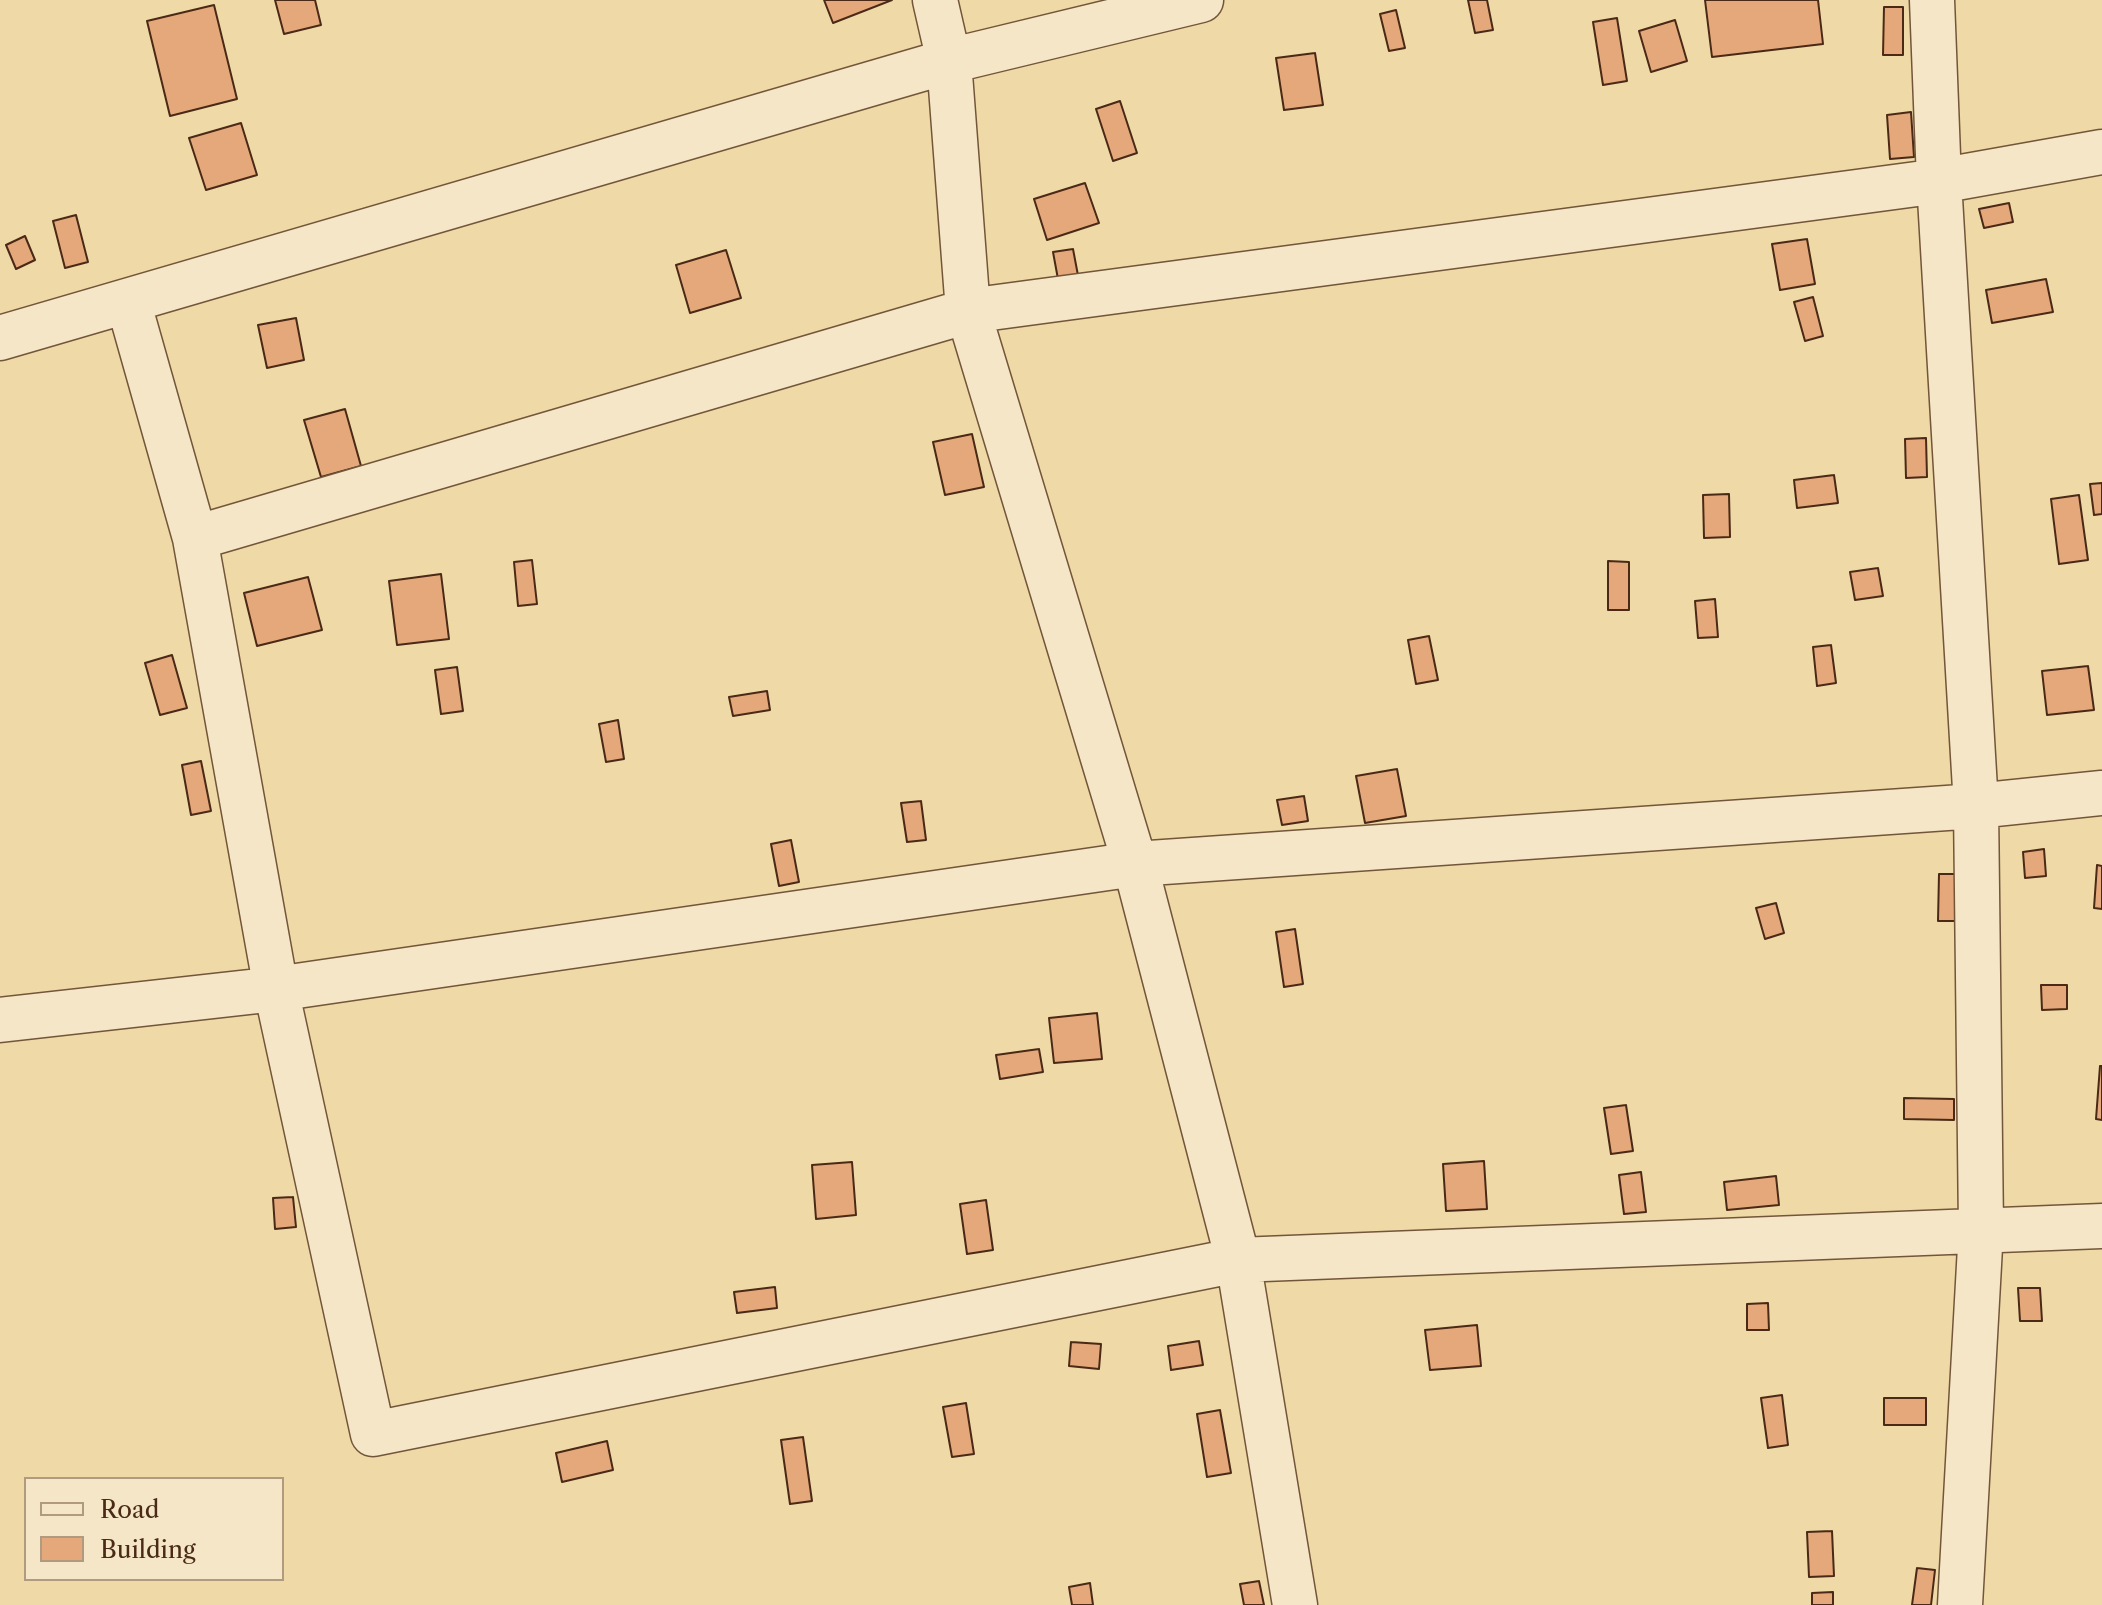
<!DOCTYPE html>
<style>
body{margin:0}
#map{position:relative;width:2102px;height:1605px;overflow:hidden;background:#eed9a7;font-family:"Libre Caslon Text",serif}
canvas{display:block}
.legend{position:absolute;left:24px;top:1477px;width:260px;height:104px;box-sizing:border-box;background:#f4e6c6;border:2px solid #b09a80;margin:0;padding:10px 14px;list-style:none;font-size:24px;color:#4a2916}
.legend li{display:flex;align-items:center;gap:16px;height:40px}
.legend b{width:40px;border:2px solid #b09a80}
</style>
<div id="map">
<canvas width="2102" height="1605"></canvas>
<ul class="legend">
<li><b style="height:10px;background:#f4e6c6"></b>Road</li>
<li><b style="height:22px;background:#e4a87a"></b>Building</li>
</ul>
</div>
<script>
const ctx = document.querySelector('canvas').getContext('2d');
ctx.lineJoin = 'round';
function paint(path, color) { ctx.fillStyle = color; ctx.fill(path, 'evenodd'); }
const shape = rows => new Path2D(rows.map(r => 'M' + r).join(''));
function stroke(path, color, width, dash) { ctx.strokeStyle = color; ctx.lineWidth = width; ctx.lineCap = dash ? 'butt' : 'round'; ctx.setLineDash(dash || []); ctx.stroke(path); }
const building = shape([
 [275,0,315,0,321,25,284,34,275,0],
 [824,0,892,0,833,23,824,0],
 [1468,0,1487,0,1493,30,1475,33,1468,0],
 [1705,0,1818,0,1823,44,1712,57,1705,0],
 [214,5,237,99,170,116,147,21,214,5],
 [1884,7,1903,7,1903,55,1883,55,1884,7],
 [1396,10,1405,48,1389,51,1380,14,1396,10],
 [1617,18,1627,81,1603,85,1593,22,1617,18],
 [1675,20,1687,61,1651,72,1639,31,1675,20],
 [1315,53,1323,105,1284,110,1276,58,1315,53],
 [1120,101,1137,153,1113,161,1096,109,1120,101],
 [1911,112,1914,157,1890,159,1887,115,1911,112],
 [241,123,257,175,206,190,189,138,241,123],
 [1085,183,1099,223,1047,240,1034,199,1085,183],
 [2009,203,2013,222,1984,228,1979,209,2009,203],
 [76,215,88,262,65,268,53,221,76,215],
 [25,236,35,260,16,269,6,245,25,236],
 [1807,239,1815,284,1780,290,1772,244,1807,239],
 [1073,249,1080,286,1060,290,1053,252,1073,249],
 [726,250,741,298,690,313,676,265,726,250],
 [2046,279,2053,312,1992,323,1986,290,2046,279],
 [1813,297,1823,336,1805,341,1794,302,1813,297],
 [296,318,304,360,267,368,258,325,296,318],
 [345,409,361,466,321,477,304,420,345,409],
 [972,434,984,487,945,495,933,442,972,434],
 [1926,438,1927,477,1906,478,1905,439,1926,438],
 [1834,475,1838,503,1797,508,1794,480,1834,475],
 [2102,483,2102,514,2094,515,2090,484,2102,483],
 [1729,494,1730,537,1704,538,1703,495,1729,494],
 [2079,495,2088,560,2059,564,2051,499,2079,495],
 [532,560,537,604,518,606,514,562,532,560],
 [1608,561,1629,562,1629,610,1608,610,1608,561],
 [1878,568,1883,596,1855,600,1850,572,1878,568],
 [441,574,449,639,397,645,389,581,441,574],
 [308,577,322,630,257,646,244,593,308,577],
 [1715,599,1718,637,1698,638,1695,601,1715,599],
 [1429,636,1438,680,1416,684,1408,640,1429,636],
 [1831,645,1836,683,1817,686,1813,647,1831,645],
 [172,655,187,708,160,715,145,663,172,655],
 [2088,666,2094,710,2047,715,2042,671,2088,666],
 [457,667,463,711,441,714,435,670,457,667],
 [767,691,770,710,733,716,729,697,767,691],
 [618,720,624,759,606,762,599,724,618,720],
 [201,761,211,811,191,815,182,765,201,761],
 [1397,769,1406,816,1365,823,1356,776,1397,769],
 [1304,796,1308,821,1282,825,1277,800,1304,796],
 [921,801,926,840,907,842,901,803,921,801],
 [791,840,799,882,779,886,771,844,791,840],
 [2044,849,2046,876,2025,878,2023,852,2044,849],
 [2097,865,2102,866,2102,909,2094,908,2097,865],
 [1939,874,1957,874,1956,921,1938,921,1939,874],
 [1776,903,1784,933,1765,939,1756,908,1776,903],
 [1295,929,1303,984,1284,987,1276,932,1295,929],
 [2041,985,2067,985,2067,1009,2042,1010,2041,985],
 [1097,1013,1102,1059,1054,1063,1049,1018,1097,1013],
 [1039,1049,1043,1072,1000,1079,996,1055,1039,1049],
 [2100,1066,2102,1066,2102,1120,2096,1119,2100,1066],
 [1904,1098,1954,1099,1954,1120,1904,1119,1904,1098],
 [1626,1105,1633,1151,1611,1154,1604,1108,1626,1105],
 [1484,1161,1487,1209,1446,1211,1443,1164,1484,1161],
 [852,1162,856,1215,816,1219,812,1165,852,1162],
 [1641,1172,1646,1212,1624,1214,1619,1175,1641,1172],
 [1776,1176,1779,1205,1727,1210,1724,1182,1776,1176],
 [293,1197,296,1227,275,1229,273,1198,293,1197],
 [986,1200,993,1250,967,1254,960,1204,986,1200],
 [775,1287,777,1308,737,1313,734,1292,775,1287],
 [2018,1288,2040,1288,2042,1321,2020,1321,2018,1288],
 [1768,1303,1769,1330,1747,1330,1747,1304,1768,1303],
 [1477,1325,1481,1366,1430,1370,1425,1330,1477,1325],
 [1199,1341,1203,1365,1171,1370,1168,1346,1199,1341],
 [1071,1342,1101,1344,1099,1369,1069,1366,1071,1342],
 [1782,1395,1788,1445,1768,1448,1761,1398,1782,1395],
 [1884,1398,1926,1398,1926,1425,1884,1425,1884,1398],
 [966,1403,974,1454,952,1457,943,1407,966,1403],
 [1220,1410,1231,1473,1207,1477,1197,1414,1220,1410],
 [803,1437,812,1501,790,1504,781,1440,803,1437],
 [607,1441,613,1470,562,1482,556,1453,607,1441],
 [1832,1531,1834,1576,1809,1577,1807,1532,1832,1531],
 [1917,1568,1935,1570,1931,1605,1912,1605,1917,1568],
 [1259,1581,1264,1605,1244,1605,1240,1584,1259,1581],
 [1090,1583,1093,1605,1072,1605,1069,1587,1090,1583],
 [1833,1592,1833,1605,1812,1605,1812,1593,1833,1592]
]);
paint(building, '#e4a87a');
stroke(building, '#4a2916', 2);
const minor = shape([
 [935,0,949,61,968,311,1135,864,1238,1260,1295,1605],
 [1932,0,1939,181,1976,806,1981,1229,1960,1605],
 [128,301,195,538,276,989,373,1434,1238,1260,2102,1226],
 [0,338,949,61,1201,0],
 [195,538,968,311,1939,181,2102,152],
 [0,1020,276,989,1135,864,1976,806,2102,793]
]);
stroke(minor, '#73553a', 47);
stroke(minor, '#f4e6c6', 44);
</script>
